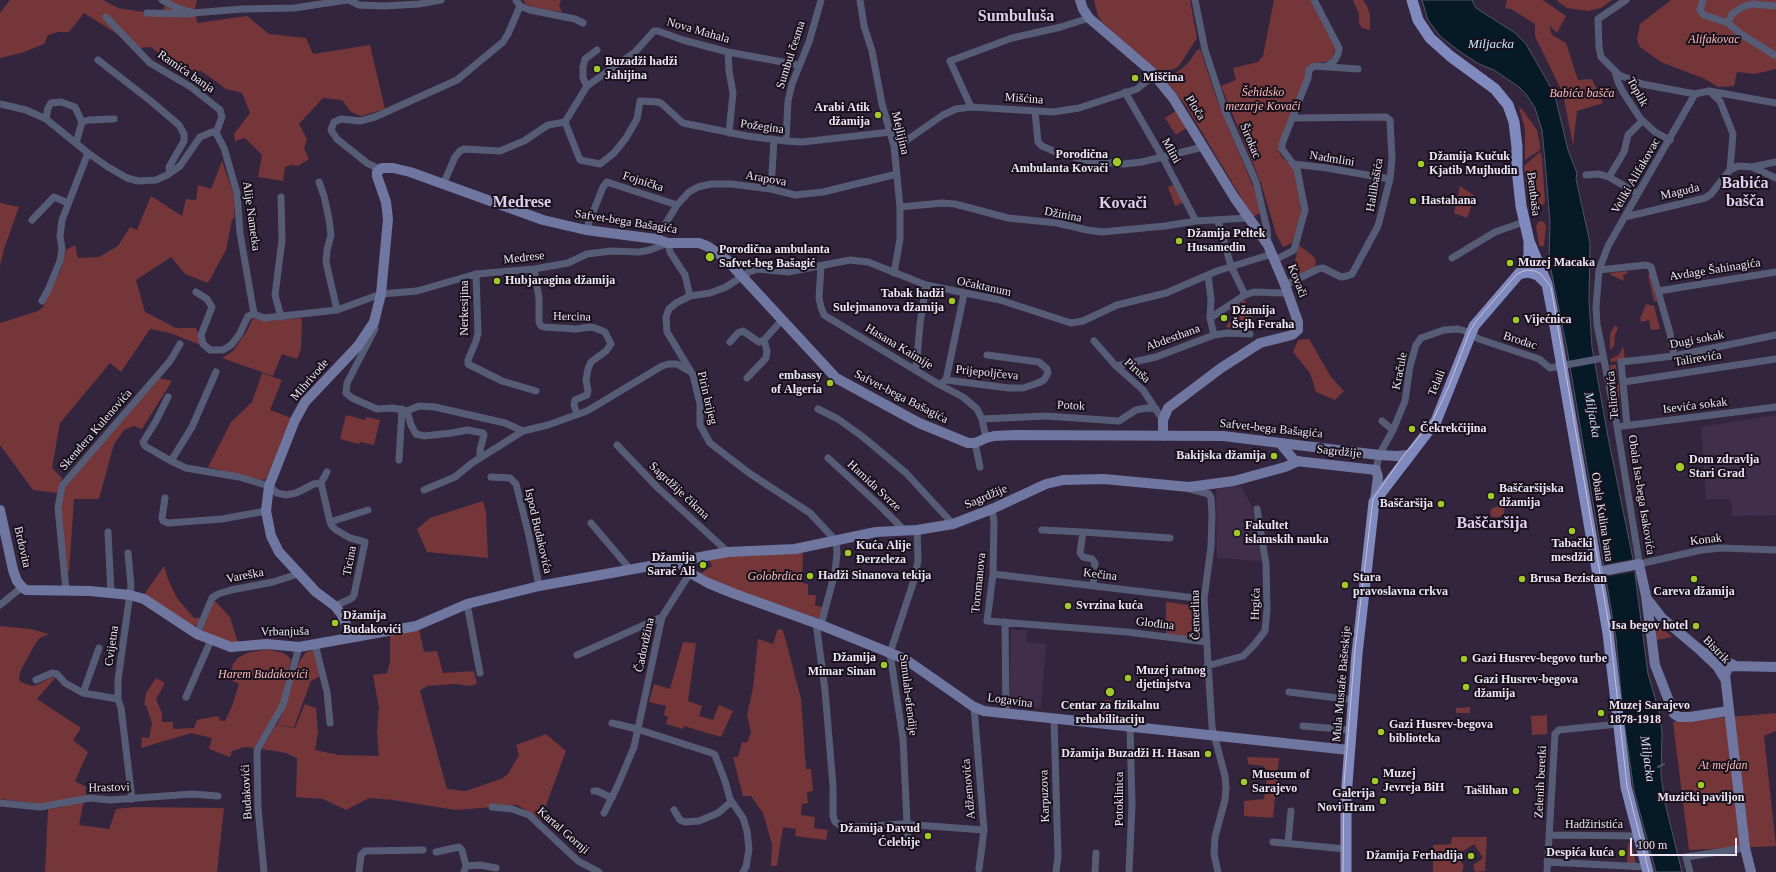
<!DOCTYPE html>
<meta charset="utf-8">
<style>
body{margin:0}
#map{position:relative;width:1776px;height:872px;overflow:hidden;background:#34253e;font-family:Georgia,serif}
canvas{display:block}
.scale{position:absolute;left:1630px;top:838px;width:107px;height:18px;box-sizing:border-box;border:2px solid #ede4f4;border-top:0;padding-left:5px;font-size:12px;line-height:14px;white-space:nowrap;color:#ede4f4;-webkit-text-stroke:3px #18111c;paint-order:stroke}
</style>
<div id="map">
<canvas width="1776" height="872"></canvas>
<div class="scale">100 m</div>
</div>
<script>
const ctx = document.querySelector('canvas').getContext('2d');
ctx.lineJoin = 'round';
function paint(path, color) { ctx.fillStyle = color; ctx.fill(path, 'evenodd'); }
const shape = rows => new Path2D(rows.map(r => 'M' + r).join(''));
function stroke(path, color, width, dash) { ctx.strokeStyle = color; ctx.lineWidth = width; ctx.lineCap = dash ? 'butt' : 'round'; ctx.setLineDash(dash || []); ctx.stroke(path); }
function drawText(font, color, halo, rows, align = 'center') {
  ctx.font = font + ' Georgia,serif'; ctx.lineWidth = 4; ctx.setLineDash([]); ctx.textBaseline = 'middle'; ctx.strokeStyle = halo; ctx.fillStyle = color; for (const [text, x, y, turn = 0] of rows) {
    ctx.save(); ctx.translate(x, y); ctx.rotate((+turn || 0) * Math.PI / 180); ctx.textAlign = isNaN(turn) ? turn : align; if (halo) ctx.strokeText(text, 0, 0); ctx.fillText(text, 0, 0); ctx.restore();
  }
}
paint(shape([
 [1776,415,1776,515,1732,516,1731,499,1706,499,1701,427],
 [1241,486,1252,507,1263,561,1217,558,1216,489],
 [1011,630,1027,630,1026,642,1046,644,1041,708,1009,707]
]), '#402e4b');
paint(shape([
 [10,0,103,0,118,8,150,13,163,12,166,0,197,0,195,8,197,23,247,16,269,34,306,38,313,54,370,45,385,109,361,116,351,112,342,100,323,98,299,124,307,139,304,148,309,159,298,166,291,165,285,167,283,181,258,177,262,155,245,138,235,141,234,134,250,113,242,93,226,89,200,70,196,74,181,61,175,66,151,47,139,48,84,13,69,32,58,32,48,35,44,44,21,53,0,58,0,13],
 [523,0,561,0,559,6,562,12,535,8,526,4],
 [1094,0,1190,0,1197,38,1179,66,1161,76,1102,22,1098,16],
 [1274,0,1310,0,1336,46,1332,58,1326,62,1312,63,1309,66,1289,126,1280,146,1279,152,1282,157,1293,167,1299,183,1301,213,1292,243,1283,247,1276,234,1261,183,1221,86,1236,80,1233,68,1258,62,1263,56],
 [1353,0,1363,0,1367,6,1370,15,1370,30,1362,28,1359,23,1359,14],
 [1507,0,1543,0,1566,16,1557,33,1549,25,1552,35,1566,43,1578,80,1592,79,1603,103,1577,111,1573,145,1563,94,1535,36,1535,24,1511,9,1505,8],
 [1558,0,1612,0,1601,8,1588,11,1567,8,1557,1],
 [1671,0,1776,0,1776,69,1755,74,1737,72,1734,86,1718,87,1705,79,1661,62,1640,47,1637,40,1640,24],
 [1200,49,1217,100,1254,189,1260,213,1253,217,1186,106,1164,78,1179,71,1189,62,1197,50],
 [1519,107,1522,109,1537,130,1540,145,1540,150,1525,160,1525,129],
 [1177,110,1188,127,1176,135,1165,118],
 [1540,152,1542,157,1545,202,1543,205,1534,209,1531,207,1527,191,1524,166],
 [222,161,235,198,234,219,232,219,226,250,208,283,185,274,171,257,136,280,145,312,176,328,196,328,203,346,170,333,150,329,121,372,110,363,60,423,52,468,62,478,57,493,33,490,0,445,0,323,38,311,43,307,62,267,66,250,75,245,78,258,99,257,118,246,130,227,137,230,151,196,182,216,186,199,196,200,198,185,211,189],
 [1176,184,1185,202,1175,206,1168,187],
 [1460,186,1475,196,1467,218,1454,213],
 [0,203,19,207,4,249,0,266],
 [1539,221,1544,222,1546,226,1544,245,1542,247,1539,245,1536,226],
 [1299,245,1314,257,1316,261,1315,268,1298,277,1294,265],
 [1627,271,1627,274,1623,275,1624,281,1611,275,1610,273],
 [1648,275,1650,275,1657,302,1654,301],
 [1245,300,1253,320,1252,327,1243,329,1225,327,1228,325,1227,324,1235,319,1230,309],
 [1646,304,1654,306,1660,329,1651,330,1649,320,1641,322,1640,317,1641,317],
 [253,318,265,321,302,318,301,349,297,359,282,354,273,376,222,358,233,351,247,331],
 [1615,325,1618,328,1615,335,1614,346,1610,350,1610,334],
 [1309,339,1331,377,1344,391,1335,400,1316,392,1310,373,1293,352,1298,340],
 [1623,346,1625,360,1611,362,1610,359,1619,355],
 [1610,365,1616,365,1617,381,1612,381],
 [262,373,282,380,270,410,291,418,266,479,261,480,208,467,231,422,252,402],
 [159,378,172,381,142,429,134,426,124,430,114,444,99,499,74,499,69,572,67,572,60,509,63,490],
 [1613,384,1619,385,1619,408,1618,405],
 [346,415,365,420,366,417,380,420,374,445,360,442,359,444,340,439],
 [483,501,486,512,488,558,427,552,417,529,430,518],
 [1500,505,1505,505,1504,514,1497,518,1490,516,1491,509],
 [803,550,802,583,808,584,808,595,816,595,815,606,824,607,820,619,728,587,698,573,704,572,704,571,712,566,708,557],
 [164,566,168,579,177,598,194,618,203,618,197,625,193,626,143,596],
 [214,600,230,617,238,643,228,644,202,632],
 [1166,602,1198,606,1201,640,1166,635],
 [1654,623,1673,637,1656,640],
 [0,626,31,629,49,634,40,638,35,644,20,672,19,680,21,682,32,686,37,685,50,678,56,677,37,699,81,728,73,740,88,752,75,781,86,787,86,795,62,802,40,804,0,799],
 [419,629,424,652,437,651,443,673,474,671,477,684,470,686,455,684,427,686,420,691,447,789,466,791,503,778,508,774,519,755,516,745,546,734,566,751,541,819,517,805,456,810,393,800,369,798,346,810,323,799,296,797,297,758,286,753,262,749,276,725,295,728,305,704,316,708,318,732,315,750,339,755,379,756,377,732,379,708,373,675,387,673,390,662,390,635],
 [778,629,783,630,801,699,806,769,811,769,813,791,807,792,808,803,802,804,801,815,815,817,814,828,828,830,826,840,795,836,796,829,783,827,777,866,771,866,772,844,763,813,751,796,743,796,733,757,738,757,742,742,747,743,751,732,747,715,753,688,758,639,773,644],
 [683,642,696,643,688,701,702,706,699,716,713,720,719,705,733,711,721,737,684,726,683,729,666,724,668,717,664,715,666,706,649,702,654,684,670,689],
 [268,649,283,653,288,656,291,660,280,705,254,748,245,747,232,751,230,757,209,749,212,738,191,733,141,748,142,737,149,738,152,723,146,705,144,705,146,693,156,678,165,683,156,699,162,713,162,722,173,722,173,729,194,728,197,720,218,716,221,721,225,721,232,706,239,684,229,679,233,664,238,658,247,653],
 [313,650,320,676,311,681,294,727,277,725,285,708,299,662,306,652],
 [1105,700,1111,700,1109,716,1103,716],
 [1470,707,1470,713,1456,713,1456,708],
 [1776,713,1776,731,1764,736,1776,846,1689,850,1673,722],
 [1547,715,1547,734,1532,735,1531,716],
 [1247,757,1279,758,1273,818,1244,816,1244,801,1264,799,1268,771,1263,766,1248,764],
 [84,800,79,825,109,829,116,809,134,807,224,808,217,872,45,872,48,809,62,807],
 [1452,837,1487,837,1485,871,1475,872,1473,865,1483,858,1474,844,1457,855,1464,866,1462,872,1433,872,1433,845,1451,844],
 [1628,843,1631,843,1636,864,1627,863]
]), '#743638');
const water = shape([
 [1422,0,1473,0,1473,3,1476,8,1515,33,1526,44,1551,88,1556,100,1568,150,1577,173,1576,179,1590,243,1589,301,1592,347,1608,437,1633,559,1648,674,1660,715,1662,734,1661,775,1665,803,1682,872,1656,872,1634,791,1623,715,1616,638,1567,349,1549,260,1550,222,1545,161,1542,130,1535,108,1526,94,1519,87,1494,70,1479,64,1459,51,1440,36,1428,20,1422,0]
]);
paint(water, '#061927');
stroke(water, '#4b5664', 1);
paint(shape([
 [1633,559,1635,572,1606,577,1604,564]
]), '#34253e');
stroke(shape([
 [1658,767,1664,764]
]), '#4b5664', 2);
stroke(shape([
 [162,0,175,7,193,13,242,9,294,8,347,0],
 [349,0,359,5,384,6,419,4,441,0],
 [516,0,520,6,530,10,575,19,583,23],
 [860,0,864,26,872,51,882,104,894,146,900,207,900,239,894,273],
 [1195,0,1205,50,1225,111,1256,182,1267,229,1268,243],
 [1314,0,1339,48,1338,54,1335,60,1327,66],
 [1626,0,1598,19,1599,47,1601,57,1619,75,1642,84,1695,94,1709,91,1776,103],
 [1703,0,1700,10,1704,15,1728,23,1732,14,1742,7,1752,4,1776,6],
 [147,13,191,14],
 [106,17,150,63,191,87,220,110,222,117,216,133],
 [1728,23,1741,34,1776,56],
 [728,52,729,71,733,93,729,133],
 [98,60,152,102,179,125,184,134,184,141,169,167,170,173],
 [1615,72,1618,82,1623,92,1640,118,1655,132,1670,140],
 [587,86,583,78,583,67,585,59,597,50],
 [1709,91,1720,101,1733,134,1730,170],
 [1125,92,1163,158,1196,221],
 [1695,94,1608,246,1599,270,1596,307,1597,324,1617,426,1639,561,1639,564,1701,550,1721,548,1776,550],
 [0,104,26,110,46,119,88,153,108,167,127,178,138,181,156,180,167,175,180,166,200,137,212,132,216,133,224,148,237,193,240,233,254,314,264,318,337,310,381,294,417,291,476,274,534,269,568,263,587,254,611,251,639,252,650,250,668,243,670,252,685,275,690,296,676,303,669,309,666,317,667,332,693,375,700,404,700,425,710,443,749,473,810,513,836,541,837,553,835,572,821,625],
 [971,107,950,61,1012,38,1061,27,1089,18],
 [1035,112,1038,142,1042,146,1058,153,1090,161,1124,164,1142,162,1203,147],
 [46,119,48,108,51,103,61,102,75,107,82,122,76,143],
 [82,122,89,120,114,119],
 [565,122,580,160,600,164,614,153,626,138,637,119,640,101,658,102,662,104,683,123,747,136,786,141,802,142,891,132],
 [565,122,587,86,635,52,654,31,658,31,683,40,728,52,799,65],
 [786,141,788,101,792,84,809,42,821,0],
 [894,146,907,140,943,115,956,109,971,107,1053,112,1079,108,1137,89,1154,75],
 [1293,164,1327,168,1390,179],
 [1752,167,1776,162],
 [379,169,367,163,337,139,331,130,334,122,341,119,360,121,375,117,457,80,503,42,508,34,520,6],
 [1586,175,1599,174,1609,177,1624,152,1628,135,1642,121],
 [1609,177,1638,194],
 [319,182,324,196,329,219,331,235,327,250,326,262,337,310],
 [443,185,455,157,460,151,464,149,500,151,524,141,548,125,565,122],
 [771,189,774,140],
 [281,197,282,240,275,295,281,317],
 [900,207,942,203,955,204,1008,218,1057,223,1087,230,1102,232,1165,226,1196,221,1248,218],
 [1625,217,1705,198,1711,194,1730,170,1738,166,1752,167,1776,178],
 [32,220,54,197,68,203],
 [1216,220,1219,224,1231,266,1245,295],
 [586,230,603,187,607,182,677,205],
 [656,239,677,205,689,192,698,187,711,184,731,184,771,189,795,195,823,192,897,174],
 [1452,258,1495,232,1524,222],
 [1275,260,1294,250,1305,210,1297,169,1282,149,1282,144,1308,78,1309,70,1314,66,1358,69],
 [821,266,819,298,821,307,824,315,940,385,963,397,977,409,982,419,986,438],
 [534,269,539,298,539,322,541,326,544,327,576,329,590,327,595,328,605,332,611,344,606,351,591,362,588,369,586,380,588,391,587,395,575,400,574,405,577,414],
 [1599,270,1646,265,1651,267,1670,333,1674,356],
 [476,274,478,333,476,341,468,360,468,364,502,381,536,391],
 [1208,275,1211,299,1210,318,1214,335],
 [1285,285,1318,269,1323,268,1341,277,1347,276,1352,274,1378,226,1390,179,1392,159,1390,120,1386,117,1293,118],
 [1658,291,1776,272],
 [196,292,207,299,212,307,201,335,203,344,210,350,223,350,231,345,239,335,248,316,254,314],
 [690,296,710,293,726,287,749,272,758,269,788,272,850,260,868,262,926,285,1000,300,1071,323,1083,321,1117,305,1166,293,1217,271,1272,254],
 [42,301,48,290,60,261,62,249,60,236,62,220,88,153],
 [1210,318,1245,295,1254,292,1283,293,1288,292],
 [374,322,375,329,347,383,346,393,352,398,377,409,393,408,407,411],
 [1094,341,1116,366,1143,390,1163,420],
 [730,342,738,333,743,331,759,342,764,340,782,320],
 [1116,366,1156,357,1214,335,1228,333,1250,334],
 [916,369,920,324,926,285],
 [747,378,766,358,767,351,764,340],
 [946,380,1009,388,1023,388,1038,383,1044,380,1048,373,1047,369,1039,362,987,355],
 [943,382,946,380,964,294],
 [1624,382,1776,359],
 [168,397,156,421,143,442,145,446,171,461,186,468,239,477,269,486,277,493,286,495,296,493,314,484,321,483,327,472],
 [818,409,838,419,863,437,906,473,953,524],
 [982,419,1046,416,1119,421,1136,410,1147,408,1156,409],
 [1382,421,1393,430],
 [1627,425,1621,362,1674,356,1776,335],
 [1623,426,1776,407],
 [975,443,980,467],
 [617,445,658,488,728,552],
 [480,458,480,450,484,435,483,433,467,430,452,433,424,436,416,434,411,425,407,411,419,406,435,407,505,423,523,431],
 [828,458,879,505,904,530],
 [399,460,402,409],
 [171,461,192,427,216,372],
 [1376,470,1379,455,1393,430,1405,401,1410,366,1416,345,1421,338,1444,330,1458,329,1465,331,1479,339,1539,359,1550,368,1603,358],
 [491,477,510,478,516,484,529,536,539,586],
 [321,483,330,522,332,526,336,530,350,538,365,542,354,595,352,598,335,606],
 [1190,489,1209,494,1211,498,1212,514,1211,547,1204,599,1212,727,1225,776,1226,788,1225,800,1215,837,1214,854,1218,872],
 [424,490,455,477,472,463,523,431,548,425,587,411,662,366,669,364,677,364,689,371],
 [165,498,162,518,163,521,168,523,222,519,266,511],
 [992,509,994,521,993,574,987,621,1127,632,1207,642],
 [330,522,368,510],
 [591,523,630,569],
 [1042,530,1083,532],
 [108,532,111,593],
 [128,553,131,586,118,680,118,699,121,708,132,799],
 [993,574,1204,599],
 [1093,586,1095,563,1092,559,1083,557,1080,553,1083,532,1170,538],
 [66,590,58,508,62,486,170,361,180,344],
 [467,604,480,673],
 [0,605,22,587],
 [1005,622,1006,714],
 [816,623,825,690,833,786,833,816,835,822,842,826,860,827,902,824,984,830],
 [197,634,212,598,218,594,231,590,273,582,298,574],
 [315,644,327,692,330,723],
 [577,655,662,617],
 [1207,666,1243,656,1254,645,1265,631,1267,610,1266,564,1257,509],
 [36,680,52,673,57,674,65,683,83,693,118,699],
 [1289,692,1354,700],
 [83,693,99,648],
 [186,697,211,640],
 [974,707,984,830,979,869],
 [1054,719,1058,856,1056,872],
 [612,723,637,729,712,753,715,755,725,781,730,799,743,818,747,831,749,849,746,867,743,872],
 [1303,726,1351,730],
 [594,791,597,791,612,798],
 [0,803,40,807,90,798,110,800,192,794,218,796],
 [492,807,512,809,529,815,578,861,599,872],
 [674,810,680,820,685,822,699,821,718,813,731,802],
 [604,813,617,787,634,747,662,617,690,573],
 [1549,835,1638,836],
 [1273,842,1345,849],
 [908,843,903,739,890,653,915,577,918,560,917,530],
 [1288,843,1291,811],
 [436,852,459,847,462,850,466,866,464,872],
 [1547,862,1647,867],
 [466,866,480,865,496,868],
 [264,872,258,808,257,750,283,705,299,647],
 [359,872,361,855,365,851,423,850],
 [1095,872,1096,853],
 [1129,872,1132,805,1130,726],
 [1547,872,1555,734,1559,730,1618,724],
 [1690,872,1686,857,1745,848]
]), '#575c76', 7);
stroke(shape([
 [1080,0,1083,9,1089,18,1152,72,1173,98,1234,197,1268,245,1285,285,1298,322,1298,330,1292,335,1260,343,1221,368,1168,408,1163,420,1163,436],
 [1280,443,1294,460,1296,461,1376,470,1378,477,1375,500],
 [0,510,13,570,17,581,22,587,26,590,90,591,130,595,144,599,197,634,231,647,267,644,299,647,416,626,467,604,539,586,728,552,795,549,876,532,917,530,953,524,992,509,1046,484,1063,480,1104,479,1189,487,1234,481,1285,467,1299,461],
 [678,561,690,573,708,583,735,594,821,625,905,659,974,707,984,711,1349,750],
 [1598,572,1639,564,1646,596,1655,665,1674,714,1679,717,1690,717,1728,711],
 [1648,600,1662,618,1700,650,1717,666,1725,679],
 [351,637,342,615,335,606,316,592,279,552,271,536,266,511,269,486,295,420,305,402,358,346,374,322,381,294,388,219,386,202,377,176,377,172,382,168,393,168,410,172,543,220,586,230,656,239,668,243,699,243,707,246,725,258,836,378,919,423,968,443,975,443,986,438,994,436,1015,435,1223,436,1379,455,1397,456,1409,455],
 [1707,653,1736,666],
 [1751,872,1745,848,1725,675,1728,668,1732,666,1776,667]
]), '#6f769f', 10);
stroke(shape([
 [1412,0,1418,20,1430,38,1450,56,1495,89,1508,105,1514,122,1517,147,1517,169,1521,206,1529,241,1547,284,1553,315,1608,633,1626,787,1648,872],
 [1519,274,1528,272,1538,275,1546,283],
 [1346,872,1346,797,1357,654,1374,502,1436,421,1474,326,1523,269,1529,256,1529,242]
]), '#818abf', 11);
stroke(shape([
 [1343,872,1344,784,1355,649,1373,499,1403,456,1433,420,1449,386,1469,333,1476,321,1516,275,1521,272,1527,270,1535,271,1541,274,1551,287,1610,632,1627,786,1649,872]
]), '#cac0d1', 1);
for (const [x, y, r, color] of [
 [597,69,4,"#a1c929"],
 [1135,78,4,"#a1c929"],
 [878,115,4,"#a1c929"],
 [1117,162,5,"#a1c929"],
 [1421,164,4,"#a1c929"],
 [1413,201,4,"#a1c929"],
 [1179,241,4,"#a1c929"],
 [710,257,5,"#a1c929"],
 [1510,263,4,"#a1c929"],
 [497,281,4,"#a1c929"],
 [952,301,4,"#a1c929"],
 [1224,318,4,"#a1c929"],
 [1516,320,4,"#a1c929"],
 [830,383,4,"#a1c929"],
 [1412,429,4,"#a1c929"],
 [1274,456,4,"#a1c929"],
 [1680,467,5,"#a1c929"],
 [1491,496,4,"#a1c929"],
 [1441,504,4,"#a1c929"],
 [1572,531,4,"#a1c929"],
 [1237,533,4,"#a1c929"],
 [848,553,4,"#a1c929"],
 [703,565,4,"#a1c929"],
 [810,576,4,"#a1c929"],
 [1522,579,4,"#a1c929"],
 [1694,579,4,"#a1c929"],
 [1345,585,4,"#a1c929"],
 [1068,606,4,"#a1c929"],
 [335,623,4,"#a1c929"],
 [1696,626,4,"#a1c929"],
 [1464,659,4,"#a1c929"],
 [884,665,4,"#a1c929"],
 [1128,678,4,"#a1c929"],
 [1466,687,4,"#a1c929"],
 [1110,692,5,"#a1c929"],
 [1601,713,4,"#a1c929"],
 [1381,732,4,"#a1c929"],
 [1208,754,4,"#a1c929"],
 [1375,781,4,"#a1c929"],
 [1244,782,4,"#a1c929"],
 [1701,785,4,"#a1c929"],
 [1516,791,4,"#a1c929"],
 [1383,801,4,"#a1c929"],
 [928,836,4,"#a1c929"],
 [1622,853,4,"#a1c929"],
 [1471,856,4,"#a1c929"]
]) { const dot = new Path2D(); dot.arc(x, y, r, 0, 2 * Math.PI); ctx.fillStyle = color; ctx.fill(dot); stroke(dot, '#18111c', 1.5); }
drawText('12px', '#ede4f4', '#18111c', [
 ["Nova Mahala",698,31,16],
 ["Sumbul česma",791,55,-72],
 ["Ramića banja",186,72,34],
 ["Toplik",1637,92,61],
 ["Mišćina",1024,99,4],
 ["Ploča",1195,108,58],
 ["Požegina",762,127,8],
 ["Mejlijina",900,133,77],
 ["Širokac",1250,141,67],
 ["Mlini",1171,151,61],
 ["Nadmlini",1332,159,9],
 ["Veliki Alifakovac",1636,176,-60],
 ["Arapova",766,179,10],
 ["Fojnička",643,182,18],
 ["Halilbašića",1375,185,-80],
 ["Maguda",1680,192,-13],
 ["Bentbaša",1533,194,83],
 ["Džinina",1063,215,11],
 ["Alije Nametka",251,216,82],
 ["Safvet-bega Bašagića",626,222,9],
 ["Medrese",524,258,-6],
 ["Avdage Šahinagića",1715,270,-9],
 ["Kovači",1297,281,69],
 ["Očaktanum",984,287,12],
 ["Nerkesijina",465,308,-90],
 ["Hercina",572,317,1],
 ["Abdesthana",1173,338,-20],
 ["Dugi sokak",1697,340,-11],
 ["Brodac",1520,341,18],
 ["Hasana Kaimije",899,347,31],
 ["Talirevića",1698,359,-9],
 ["Piruša",1137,371,42],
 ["Kračule",1400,371,-79],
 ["Prijepoljčeva",987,373,6],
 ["Mihrivode",310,380,-49],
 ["Telali",1437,383,-68],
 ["Telirovića",1613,395,-95],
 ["Safvet-bega Bašagića",901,397,27],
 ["Pirin brijeg",707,398,77],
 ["Potok",1071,406,3],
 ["Isevića sokak",1695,406,-7],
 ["Safvet-bega Bašagića",1271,429,6],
 ["Skendera Kulenovića",96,430,-49],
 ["Sagrdžije",1339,452,6],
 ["Hamida Svrze",874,486,43],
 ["Sagrdžije čikma",679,491,43],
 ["Obala Isa-bega Isakovića",1641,495,81],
 ["Sagrdžije",986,497,-23],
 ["Obala Kulina bana",1602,517,81],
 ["Ispod Budakovića",538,531,77],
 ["Konak",1706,540,-7],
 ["Brdovita",22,547,77],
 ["Ticina",350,561,-79],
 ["Kečina",1100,575,7],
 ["Vareška",245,576,-11],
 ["Toromanova",979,583,-84],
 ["Hrgića",1256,604,-88],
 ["Čemerlina",1196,615,-91],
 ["Glođina",1155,624,7],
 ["Vrbanjuša",285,632,-1],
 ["Čadordžina",645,645,-78],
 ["Cvijetna",112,646,-82],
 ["Bistrik",1716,650,46],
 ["Mula Mustafe Bašeskije",1342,684,-85],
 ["Sunulah-efendije",908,695,83],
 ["Logavina",1010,701,8],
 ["Zelenih beretki",1541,782,-87],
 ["Hrastovi",109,788,-1],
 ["Adžemovića",969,789,-95],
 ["Budakovići",247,792,-93],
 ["Karpuzova",1045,796,-92],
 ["Potoklinica",1120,799,-90],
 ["Hadžiristića",1594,825],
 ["Kartal Gornji",563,831,41]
]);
drawText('italic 12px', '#f9b9b8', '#18111c', [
 ["Alifakovac",1714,40],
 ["Šehidsko",1263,93],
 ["mezarje Kovači",1263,107],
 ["Babića bašča",1582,94],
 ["Golobrdica",775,577],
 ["Harem Budakovići",263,675],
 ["At mejdan",1723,766]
]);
drawText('bold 12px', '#ede4f4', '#18111c', [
 ["Buzadži hadži",605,62],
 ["Jahijina",605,76],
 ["Miščina",1143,78],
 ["Arabi Atik",870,108,"right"],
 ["džamija",870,122,"right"],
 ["Porodična",1108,155,"right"],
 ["Ambulanta Kovači",1108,169,"right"],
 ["Džamija Kučuk",1429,157],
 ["Kjatib Mujhudin",1429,171],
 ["Hastahana",1421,201],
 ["Džamija Peltek",1187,234],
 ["Husamedin",1187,248],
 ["Porodična ambulanta",719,250],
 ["Safvet-beg Bašagić",719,264],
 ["Muzej Macaka",1518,263],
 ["Hubjaragina džamija",505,281],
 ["Tabak hadži",944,294,"right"],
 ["Sulejmanova džamija",944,308,"right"],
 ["Džamija",1232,311],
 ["Šejh Feraha",1232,325],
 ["Vijećnica",1524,320],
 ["embassy",822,376,"right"],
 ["of Algeria",822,390,"right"],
 ["Čekrekčijina",1420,429],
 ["Bakijska džamija",1266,456,"right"],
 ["Dom zdravlja",1689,460],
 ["Stari Grad",1689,474],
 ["Baščaršijska",1499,489],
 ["džamija",1499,503],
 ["Baščaršija",1433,504,"right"],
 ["Fakultet",1245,526],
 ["islamskih nauka",1245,540],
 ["Tabački",1572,544,"center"],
 ["mesdžid",1572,558,"center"],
 ["Kuća Alije",856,546],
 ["Đerzeleza",856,560],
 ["Džamija",695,558,"right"],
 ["Sarač Ali",695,572,"right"],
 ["Hadži Sinanova tekija",818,576],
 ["Stara",1353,578],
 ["pravoslavna crkva",1353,592],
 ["Brusa Bezistan",1530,579],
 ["Careva džamija",1694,592,"center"],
 ["Svrzina kuća",1076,606],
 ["Džamija",343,616],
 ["Budakovići",343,630],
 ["Isa begov hotel",1688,626,"right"],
 ["Džamija",876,658,"right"],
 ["Mimar Sinan",876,672,"right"],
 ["Gazi Husrev-begovo turbe",1472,659],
 ["Muzej ratnog",1136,671],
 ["djetinjstva",1136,685],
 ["Gazi Husrev-begova",1474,680],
 ["džamija",1474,694],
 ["Centar za fizikalnu",1110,706,"center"],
 ["rehabilitaciju",1110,720,"center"],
 ["Muzej Sarajevo",1609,706],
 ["1878-1918",1609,720],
 ["Gazi Husrev-begova",1389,725],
 ["biblioteka",1389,739],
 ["Džamija Buzadži H. Hasan",1200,754,"right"],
 ["Muzej",1383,774],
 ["Jevreja BiH",1383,788],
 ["Museum of",1252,775],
 ["Sarajevo",1252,789],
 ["Tašlihan",1508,791,"right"],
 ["Galerija",1375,794,"right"],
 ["Novi Hram",1375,808,"right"],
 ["Muzički paviljon",1701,798,"center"],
 ["Džamija Davud",920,829,"right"],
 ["Ćelebije",920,843,"right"],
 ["Despića kuća",1614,853,"right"],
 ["Džamija Ferhadija",1463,856,"right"]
], 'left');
drawText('italic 13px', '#c3e4fe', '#18111c', [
 ["Miljacka",1491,45],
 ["Miljacka",1592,415,80],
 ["Miljacka",1647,759,82]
]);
drawText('bold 16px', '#e0cded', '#18111c', [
 ["Sumbuluša",1016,17],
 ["Babića",1745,184],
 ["bašča",1745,202],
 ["Medrese",522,203],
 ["Kovači",1123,204],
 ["Baščaršija",1492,524]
]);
</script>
